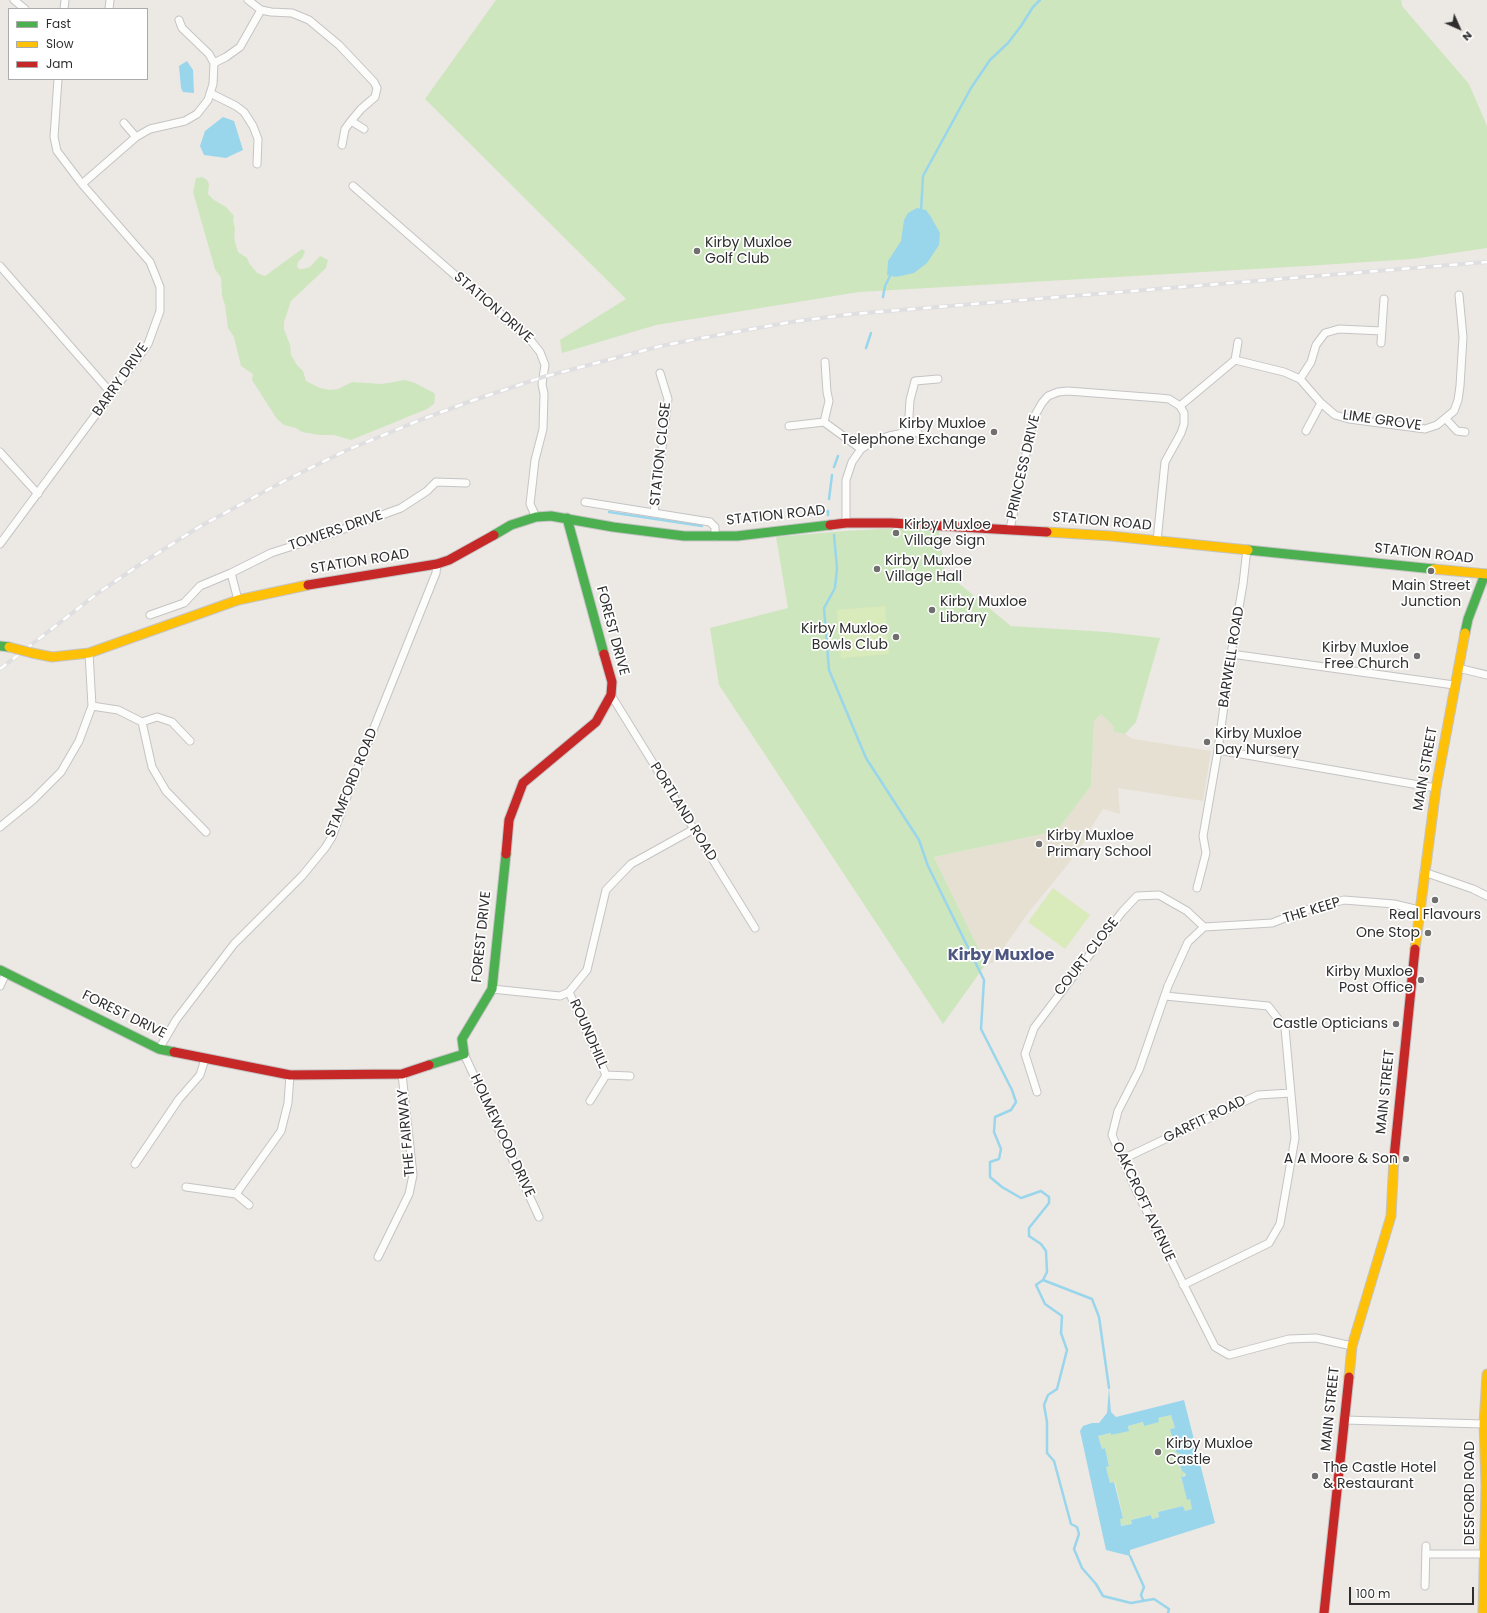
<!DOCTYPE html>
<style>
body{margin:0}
#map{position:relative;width:1487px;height:1613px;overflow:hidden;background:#ece8e4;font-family:Poppins,sans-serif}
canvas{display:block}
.legend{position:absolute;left:8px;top:8px;width:140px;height:72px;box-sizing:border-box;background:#fff;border:1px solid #ababab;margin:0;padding:5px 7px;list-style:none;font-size:12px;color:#2e2e2e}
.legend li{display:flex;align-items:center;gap:8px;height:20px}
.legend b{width:20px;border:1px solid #ababab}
.north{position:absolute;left:1439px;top:8px;width:40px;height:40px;-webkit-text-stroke:3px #fff;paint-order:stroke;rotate:135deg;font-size:11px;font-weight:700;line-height:16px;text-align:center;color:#2e2e2e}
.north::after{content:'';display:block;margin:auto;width:14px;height:18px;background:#2e2e2e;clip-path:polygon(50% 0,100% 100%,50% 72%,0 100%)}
.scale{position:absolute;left:1349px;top:1587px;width:125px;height:18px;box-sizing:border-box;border:2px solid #2e2e2e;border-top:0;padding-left:5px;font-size:12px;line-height:14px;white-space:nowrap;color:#2e2e2e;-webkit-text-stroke:3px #fff;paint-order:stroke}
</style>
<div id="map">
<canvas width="1487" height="1613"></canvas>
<ul class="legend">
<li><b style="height:5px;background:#4caf50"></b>Fast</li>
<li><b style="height:5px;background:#ffc107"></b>Slow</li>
<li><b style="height:5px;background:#c62828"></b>Jam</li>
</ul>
<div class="north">N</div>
<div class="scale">100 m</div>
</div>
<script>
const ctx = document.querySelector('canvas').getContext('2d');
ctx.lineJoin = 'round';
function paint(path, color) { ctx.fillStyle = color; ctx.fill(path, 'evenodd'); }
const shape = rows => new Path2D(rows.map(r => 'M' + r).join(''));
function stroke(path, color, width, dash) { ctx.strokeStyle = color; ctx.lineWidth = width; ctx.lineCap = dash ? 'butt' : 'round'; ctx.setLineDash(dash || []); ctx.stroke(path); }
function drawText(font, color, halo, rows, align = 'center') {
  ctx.font = font + ' Poppins,sans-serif'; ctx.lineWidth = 3.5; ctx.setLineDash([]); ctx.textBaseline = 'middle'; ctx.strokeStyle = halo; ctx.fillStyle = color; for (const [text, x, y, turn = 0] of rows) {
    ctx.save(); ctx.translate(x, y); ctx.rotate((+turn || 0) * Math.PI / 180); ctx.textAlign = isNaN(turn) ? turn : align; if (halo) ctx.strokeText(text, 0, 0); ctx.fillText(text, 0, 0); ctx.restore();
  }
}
paint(shape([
 [1101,714,1114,727,1114,732,1125,734,1133,739,1211,751,1203,801,1118,788,1120,814,1103,809,1090,829,1093,830,1069,863,1028,913,993,963,986,964,934,857,1057,831,1091,786,1094,721]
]), '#e6e0d3');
paint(shape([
 [496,0,1401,0,1402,6,1469,84,1487,126,1487,248,1412,259,1306,266,859,292,656,325,562,353,560,340,626,299,425,99],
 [202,177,207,180,209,184,208,194,214,200,226,207,234,216,233,220,235,228,234,238,238,252,247,258,249,263,257,273,265,276,302,249,305,251,303,257,298,262,297,266,299,269,303,269,310,267,320,256,328,260,326,268,291,301,284,322,284,329,290,345,291,355,297,365,303,371,306,381,320,388,330,390,338,389,352,382,382,384,405,380,415,383,434,393,435,396,434,404,427,409,351,440,334,435,319,435,302,432,296,428,284,425,277,419,252,380,253,374,241,366,234,337,228,328,225,305,222,296,221,278,215,269,193,192,196,178],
 [938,526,945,572,1011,626,1107,632,1160,638,1136,722,1125,734,1114,732,1114,727,1101,714,1094,721,1091,786,1057,831,934,857,986,964,943,1024,719,685,710,628,788,608,776,537,845,531],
 [1171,1415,1175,1428,1170,1429,1176,1452,1182,1456,1178,1460,1182,1471,1186,1473,1183,1477,1181,1477,1187,1499,1190,1499,1193,1509,1185,1511,1183,1506,1158,1512,1159,1517,1152,1519,1151,1515,1131,1520,1132,1524,1121,1526,1119,1519,1123,1517,1115,1482,1110,1483,1106,1467,1109,1465,1105,1448,1102,1449,1098,1436,1111,1433,1111,1435,1129,1430,1128,1426,1143,1422,1144,1426,1158,1418]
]), '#cee6be');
paint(shape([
 [885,606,889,654,841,658,837,610],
 [1053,888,1090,915,1065,949,1028,922]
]), '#d9eabb');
paint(shape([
 [187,61,193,70,194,93,183,92,181,88,179,66],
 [223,117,234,121,243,150,226,158,204,155,200,146,205,131],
 [917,208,926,210,931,217,940,233,939,245,927,263,914,273,896,277,887,275,888,261,901,241,904,220,908,213],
 [1109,1388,1111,1412,1116,1417,1184,1400,1215,1523,1130,1550,1130,1556,1106,1550,1080,1431,1083,1426,1092,1423,1099,1423,1107,1413],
 [1171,1415,1175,1428,1170,1429,1176,1452,1182,1456,1178,1460,1182,1471,1186,1474,1184,1477,1181,1476,1187,1500,1190,1499,1192,1509,1185,1511,1183,1506,1158,1512,1159,1517,1152,1519,1151,1515,1131,1520,1132,1524,1121,1526,1120,1519,1123,1518,1114,1482,1110,1483,1106,1467,1109,1466,1105,1448,1102,1449,1098,1436,1111,1433,1111,1435,1129,1431,1128,1426,1143,1422,1144,1426,1159,1422,1158,1418]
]), '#99d6ec');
stroke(shape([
 [921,211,923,176,971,88,990,60,1008,43,1021,26,1033,7,1040,0],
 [883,297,885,286,891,274],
 [866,348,871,333],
 [834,467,838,456],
 [829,499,832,475],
 [609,512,702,526],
 [819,512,828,511,828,515],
 [834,535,837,568,835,588,824,608,829,670,866,758,919,840,928,866,984,980,981,1029,1012,1090,1016,1102,1011,1110,995,1117,994,1132,1001,1149,999,1159,990,1162,990,1177,1002,1187,1021,1198,1041,1191,1049,1197,1049,1203,1029,1228,1029,1236,1041,1244,1046,1251,1047,1272,1043,1280,1036,1285,1045,1304,1062,1316,1061,1333,1067,1350,1057,1389,1048,1395,1044,1405,1047,1422,1047,1453,1054,1461,1071,1524,1077,1527,1079,1534,1074,1549,1082,1568,1096,1584,1103,1596,1131,1603,1154,1599,1169,1609,1168,1613],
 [1043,1280,1092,1299,1099,1317,1109,1388],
 [1130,1556,1144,1587,1141,1595,1143,1600]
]), '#99d6ec', 2.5);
const street = shape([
 [14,0,25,9],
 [248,0,261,10,271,12,292,13,309,20,339,45,374,82,377,88,375,97,361,109,351,121,345,129,342,145],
 [64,9,65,0],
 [109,9,110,0],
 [214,63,226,57,240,47,261,10],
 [210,93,236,106,244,112,253,126,258,139,257,164],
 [351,121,364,129],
 [124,123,136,137],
 [82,184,136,137,150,129,185,121,197,114,208,100,213,84,214,63,209,54,182,28,179,20],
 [353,186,456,276,487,300,512,325,528,337,540,352,545,365,542,384,544,394,543,429,535,460,530,504,536,517],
 [0,266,112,394],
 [1381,343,1384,299],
 [1235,360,1238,342],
 [825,362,827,392,829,401,824,422,861,449],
 [1300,379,1311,362,1316,345,1325,333,1339,329,1382,331],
 [1180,406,1235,360,1284,372,1300,379,1321,403,1335,415,1349,419,1425,429,1437,425,1454,411,1458,400,1460,386,1463,337,1459,295],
 [1446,419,1457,431,1465,432],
 [789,426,824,422],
 [1306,431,1321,403],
 [908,432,910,400,915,381,938,379],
 [0,452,38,494],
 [585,502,710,522,715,527,715,537],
 [654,513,668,399,660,373],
 [846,523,846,480,852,462,861,449,873,441,889,436,908,432,918,433],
 [1010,529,1034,417,1042,403,1048,396,1058,392,1068,391,1159,398,1169,399,1180,406,1184,413,1184,424,1181,433,1165,462,1157,541],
 [0,544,148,344,160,311,160,287,150,262,82,184,57,151,54,137,58,79],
 [238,600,231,573,271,553,333,533,401,508,427,491,436,482,466,483],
 [150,615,184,603,200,586,231,573],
 [1231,654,1454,685],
 [1458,668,1487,675],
 [611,695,755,928],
 [92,706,118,710,142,722,157,717,172,722,190,741],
 [142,722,152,767,166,791,206,832],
 [1218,750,1436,788],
 [0,827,33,800,61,772,79,741,92,706,89,653],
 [1424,872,1473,889,1487,896],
 [1197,888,1206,853,1203,836,1218,750,1231,654,1243,584,1247,549],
 [1204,927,1188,942,1168,986,1139,1070,1118,1111,1112,1135,1135,1188,1215,1347,1229,1355,1289,1339,1316,1338,1352,1346],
 [1204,927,1272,923,1306,910,1344,900,1394,904,1419,910],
 [0,986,6,973],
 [492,989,560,996,569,992,587,970,606,890,631,864,694,829],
 [569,992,606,1075,630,1076],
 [1165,996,1268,1006,1285,1028,1295,1138,1280,1224,1269,1243,1183,1285],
 [159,1049,176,1020,234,944,302,876,325,848,332,837,355,775,436,573,437,564],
 [464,1054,539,1217],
 [1037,1092,1025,1054,1034,1028,1122,912,1137,896,1159,895,1187,911,1204,927],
 [590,1101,606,1075],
 [1123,1159,1258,1095,1291,1093],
 [135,1164,179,1099,200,1075,205,1059],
 [186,1187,236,1194,281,1131,288,1103,290,1075],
 [236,1194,249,1205],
 [378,1257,409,1194,413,1175,402,1074],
 [1344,1420,1484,1424],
 [1426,1554,1484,1554],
 [1425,1586,1426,1546]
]);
const fast = shape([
 [567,518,604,654],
 [494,535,511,525,536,517,551,516,613,527,684,536,737,536,830,525],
 [1248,550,1434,569],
 [1465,633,1468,619,1485,574],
 [0,646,9,647],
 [0,970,159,1049,174,1052],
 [429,1065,464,1054,462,1039,492,989,506,854]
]);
const slow = shape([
 [1047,532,1111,536,1248,550],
 [1434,569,1487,574],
 [32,653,52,657,89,653,238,600,308,585],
 [1415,949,1436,788,1465,633],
 [1349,1377,1352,1346,1391,1216,1394,1158],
 [1483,1613,1486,1486,1484,1424,1487,1374]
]);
const jam = shape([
 [830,525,846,523,891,523,1047,532],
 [308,585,437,564,449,560,494,535],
 [506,854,509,820,523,783,596,722,611,695,612,682,604,654],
 [174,1052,290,1075,402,1074,429,1065],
 [1394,1158,1415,949],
 [1324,1613,1349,1377]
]);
stroke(street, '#c5c4c5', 9);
stroke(fast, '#c5c4c5', 11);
stroke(slow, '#c5c4c5', 11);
stroke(jam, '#c5c4c5', 11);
stroke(street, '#fcfcfb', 7);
stroke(fast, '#4caf50', 9);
stroke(slow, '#ffc107', 9);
stroke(jam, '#c62828', 9);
const rail = shape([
 [0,669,98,593,139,565,199,527,284,481,345,451,420,420,474,400,543,377,661,346,702,338,791,322,852,314,1487,262]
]);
stroke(rail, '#dfdfe1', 4);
stroke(rail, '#fff', 2.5, [8]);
const slowBridge = shape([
 [9,647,32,653]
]);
stroke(slowBridge, '#c5c4c5', 11, []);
stroke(slowBridge, '#ffc107', 9);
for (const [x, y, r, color] of [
 [697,251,4,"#706f6e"],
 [994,432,4,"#706f6e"],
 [896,533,4,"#706f6e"],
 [877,569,4,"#706f6e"],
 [1431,571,4,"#706f6e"],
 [932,610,4,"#706f6e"],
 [896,637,4,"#706f6e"],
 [1417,656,4,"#706f6e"],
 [1207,742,4,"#706f6e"],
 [1039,844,4,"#706f6e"],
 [1435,900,4,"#706f6e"],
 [1428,933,4,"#706f6e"],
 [1421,980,4,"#706f6e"],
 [1396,1024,4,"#706f6e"],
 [1406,1159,4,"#706f6e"],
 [1158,1452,4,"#706f6e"],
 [1315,1476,4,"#706f6e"]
]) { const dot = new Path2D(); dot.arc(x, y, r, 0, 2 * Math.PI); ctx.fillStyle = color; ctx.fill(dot); stroke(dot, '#fff', 1.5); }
drawText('14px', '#2e2e2e', '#fff', [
 ["Kirby Muxloe",705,243],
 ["Golf Club",705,259],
 ["Kirby Muxloe",986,424,"right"],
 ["Telephone Exchange",986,440,"right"],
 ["Kirby Muxloe",904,525],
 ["Village Sign",904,541],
 ["Kirby Muxloe",885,561],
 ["Village Hall",885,577],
 ["Main Street",1431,586,"center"],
 ["Junction",1431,602,"center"],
 ["Kirby Muxloe",940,602],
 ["Library",940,618],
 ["Kirby Muxloe",888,629,"right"],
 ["Bowls Club",888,645,"right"],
 ["Kirby Muxloe",1409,648,"right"],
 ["Free Church",1409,664,"right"],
 ["Kirby Muxloe",1215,734],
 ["Day Nursery",1215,750],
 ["Kirby Muxloe",1047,836],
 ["Primary School",1047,852],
 ["Real Flavours",1435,915,"center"],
 ["One Stop",1420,933,"right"],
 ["Kirby Muxloe",1413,972,"right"],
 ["Post Office",1413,988,"right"],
 ["Castle Opticians",1388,1024,"right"],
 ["A A Moore & Son",1398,1159,"right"],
 ["Kirby Muxloe",1166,1444],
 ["Castle",1166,1460],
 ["The Castle Hotel",1323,1468],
 ["& Restaurant",1323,1484]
], 'left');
drawText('14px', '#2e2e2e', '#fff', [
 ["STATION DRIVE",493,308,41],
 ["BARRY DRIVE",121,380,-55],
 ["LIME GROVE",1382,421,8],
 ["STATION CLOSE",661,454,-84],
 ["PRINCESS DRIVE",1024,467,-77],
 ["STATION ROAD",776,516,-6],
 ["STATION ROAD",1102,522,5],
 ["TOWERS DRIVE",336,531,-19],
 ["STATION ROAD",1424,554,6],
 ["STATION ROAD",360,562,-9],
 ["FOREST DRIVE",612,631,75],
 ["BARWELL ROAD",1232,657,-81],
 ["MAIN STREET",1426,769,-80],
 ["STAMFORD ROAD",352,783,-68],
 ["PORTLAND ROAD",683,812,58],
 ["THE KEEP",1312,911,-17],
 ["FOREST DRIVE",482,937,-84],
 ["COURT CLOSE",1087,957,-52],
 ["FOREST DRIVE",124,1015,26],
 ["ROUNDHILL",588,1034,66],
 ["MAIN STREET",1386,1092,-84],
 ["GARFIT ROAD",1205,1120,-26],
 ["THE FAIRWAY",407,1133,-95],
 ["HOLMEWOOD DRIVE",502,1136,65],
 ["OAKCROFT AVENUE",1143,1202,65],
 ["MAIN STREET",1331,1409,-84],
 ["DESFORD ROAD",1470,1493,-90]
]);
drawText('bold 16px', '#4d5680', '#fff', [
 ["Kirby Muxloe",1001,956]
]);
</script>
